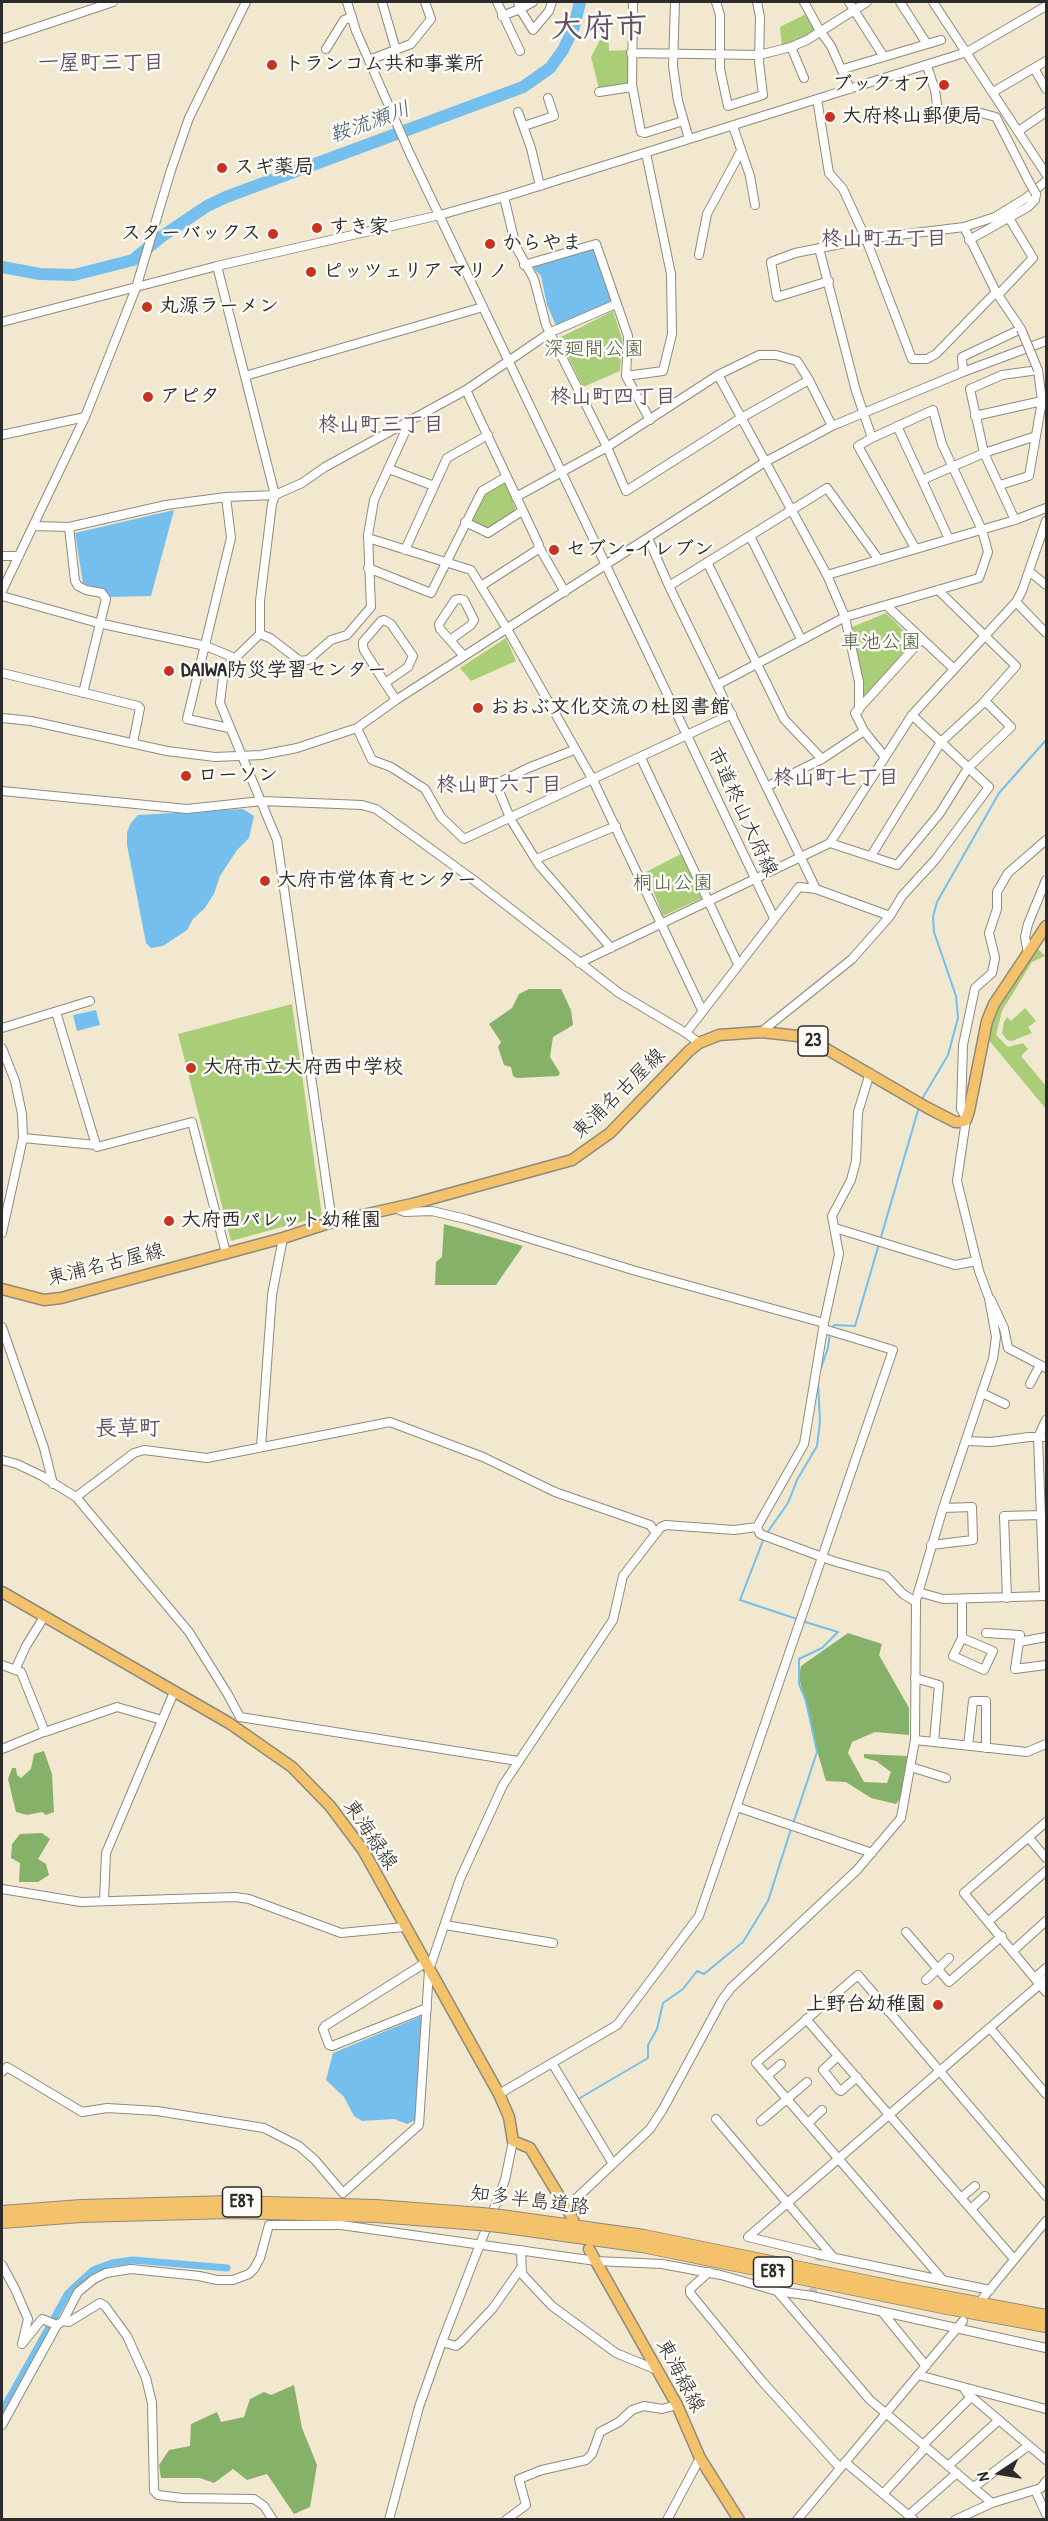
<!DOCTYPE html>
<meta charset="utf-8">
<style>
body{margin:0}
#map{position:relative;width:1048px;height:2521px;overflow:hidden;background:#f1e8cf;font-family:"Patrick Hand",sans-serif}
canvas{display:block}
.frame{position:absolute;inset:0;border:3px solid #2b2b2b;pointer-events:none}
.north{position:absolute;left:970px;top:2443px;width:60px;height:60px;-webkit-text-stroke:4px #fdfcf7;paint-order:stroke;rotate:258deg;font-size:16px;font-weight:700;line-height:24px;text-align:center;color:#2b2b2b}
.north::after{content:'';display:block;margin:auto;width:21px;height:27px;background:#2b2b2b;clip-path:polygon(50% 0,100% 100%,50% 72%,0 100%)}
</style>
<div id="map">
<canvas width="1048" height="2521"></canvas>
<div class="frame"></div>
<div class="north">N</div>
</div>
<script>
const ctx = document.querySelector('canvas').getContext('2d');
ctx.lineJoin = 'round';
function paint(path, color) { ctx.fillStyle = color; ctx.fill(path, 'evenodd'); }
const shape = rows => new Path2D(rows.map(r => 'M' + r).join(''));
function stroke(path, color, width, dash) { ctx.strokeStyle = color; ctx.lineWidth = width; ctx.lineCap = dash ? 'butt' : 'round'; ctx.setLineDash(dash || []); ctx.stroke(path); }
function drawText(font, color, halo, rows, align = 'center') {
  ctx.font = font + ' "Patrick Hand","Klee One",sans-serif'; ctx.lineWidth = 5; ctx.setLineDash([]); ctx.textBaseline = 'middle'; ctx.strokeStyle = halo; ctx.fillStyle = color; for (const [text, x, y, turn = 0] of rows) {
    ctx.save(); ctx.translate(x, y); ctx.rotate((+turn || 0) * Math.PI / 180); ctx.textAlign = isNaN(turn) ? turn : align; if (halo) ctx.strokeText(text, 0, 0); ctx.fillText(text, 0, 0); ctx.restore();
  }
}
paint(shape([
 [806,14,815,31,782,47,780,27],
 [608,25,609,51,628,50,628,85,599,89,591,57],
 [613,311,622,339,620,371,583,387,559,338],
 [505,482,515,507,514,512,490,530,471,521,486,494],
 [886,613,916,643,864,696,852,627],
 [506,638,516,661,471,681,460,668],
 [681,854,702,898,663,916,646,872],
 [1037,948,1045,956,1032,962,1002,1011,996,1035,1008,1047,1023,1043,1028,1049,1021,1056,1046,1086,1046,1109,988,1039,996,1010],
 [292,1004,322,1216,231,1241,178,1034],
 [1025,1008,1036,1021,1028,1027,1032,1033,1012,1041,1007,1040,1002,1033,1004,1022,1007,1017,1011,1021]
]), '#a9ce77');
paint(shape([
 [529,989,561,989,571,1010,573,1025,553,1037,550,1057,560,1073,558,1076,517,1078,513,1076,511,1067,504,1065,498,1047,501,1042,489,1024,512,1008,519,994],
 [444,1224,523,1246,496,1285,435,1285,436,1262,442,1257],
 [848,1633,882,1644,879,1655,909,1708,909,1735,875,1732,852,1742,848,1753,864,1782,887,1783,891,1772,876,1761,864,1758,864,1754,907,1756,902,1796,896,1804,871,1798,846,1782,826,1781,818,1754,799,1677,801,1666],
 [44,1751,52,1774,54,1812,46,1815,42,1812,27,1815,16,1812,8,1779,12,1768,16,1768,17,1775,21,1778,31,1769,34,1754],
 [42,1833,50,1839,38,1859,46,1864,49,1875,38,1882,19,1882,20,1863,11,1858,12,1844,20,1834],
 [294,2385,302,2428,317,2465,310,2507,294,2514,267,2474,247,2480,233,2469,214,2483,200,2478,161,2478,159,2465,169,2450,190,2446,191,2424,217,2412,221,2422,244,2417,250,2399,264,2392,271,2395]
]), '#86b168');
paint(shape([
 [592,247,611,301,557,328,547,305,541,276,534,269,535,266],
 [174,510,151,596,110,597,83,583,75,533],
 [243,809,254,816,249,838,237,850,220,876,214,894,204,909,193,919,187,930,163,946,151,948,146,943,127,845,127,832,131,823,138,815],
 [96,1010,100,1025,77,1031,73,1015],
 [424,2015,418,2119,407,2124,394,2119,362,2121,354,2116,344,2097,326,2080,333,2053]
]), '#74bfee');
stroke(shape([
 [922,1099,948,1055,958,1018,956,996,934,932,933,917,937,902,999,793,1046,740],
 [832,1328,834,1325,855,1326,919,1107],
 [821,1368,828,1348,830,1333],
 [767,1533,788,1503,797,1480,817,1446,820,1422,818,1382],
 [764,1538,740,1600,797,1619],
 [793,1824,817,1752,806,1701,799,1684,799,1659,822,1648,838,1632,802,1621],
 [580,2098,648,2058,648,2045,657,2029,663,2003,683,1989,697,1971,704,1974,743,1942,768,1901,791,1829]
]), '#74bfee', 2);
stroke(shape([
 [2,2411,68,2293,93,2270,112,2263,133,2260,227,2268]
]), '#74bfee', 7);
stroke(shape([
 [2,267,40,274,74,275,133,260,161,237,207,206,226,197,523,87,550,68,563,50,574,27,580,2]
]), '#74bfee', 12);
stroke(shape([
 [812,2296,820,2255]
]), '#c9c2ae', 8, [8, 4]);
const minor = shape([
 [347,2,356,31,410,154,774,918],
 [382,2,396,50],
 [497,2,520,51],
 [518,2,520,9,533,30,549,11,552,2],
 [633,2,632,85,641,132,645,133,683,121],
 [675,2,673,66,678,101,689,139],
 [716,2,720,15,720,69,728,106,763,95,759,62,760,17,757,2],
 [804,2,820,31,831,46,850,89],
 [849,2,884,57],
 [933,2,1046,174],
 [502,16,520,9,533,2],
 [2,39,113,2],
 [791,47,804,78],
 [326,49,344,20,352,17],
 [631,53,759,55,791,47,807,40,867,2],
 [369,60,411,44,431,19,425,2],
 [927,66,935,90,938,112,977,112,996,117,1028,180],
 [1034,68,1046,89],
 [843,69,941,40,927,44,900,2],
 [599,92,632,87],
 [993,92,1046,61],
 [817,99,829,173,843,189,866,239,912,359,927,359,936,354,996,292],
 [518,112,531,148,540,186],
 [524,126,554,116,548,98],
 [733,126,750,176,755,205],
 [1020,130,1046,112],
 [504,197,516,247,534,279,546,325,607,447,626,491,741,418,809,380],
 [969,240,1028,207,1035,200,1036,194],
 [819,248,856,391,872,438,858,446,915,548],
 [699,255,707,214,741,151],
 [524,265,596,244,628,336,626,376,650,420],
 [217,266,275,495,272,504,260,601,260,634,224,669,220,703,277,840,332,1222],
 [829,281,777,297,771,262,795,253,866,239,964,227,995,217,1026,198,1046,181],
 [998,295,1033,258,1009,218],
 [2,322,217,266,440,215,504,197,967,52,1046,6],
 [963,372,962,357,1021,329,996,292,964,227],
 [718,375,827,575,845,617,859,682,859,710],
 [245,376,483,307],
 [626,376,663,371,672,334,671,274,646,153],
 [466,390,539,545,537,550,481,586],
 [975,416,1042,401],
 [897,426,922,480],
 [2,435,85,417],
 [389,469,434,486],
 [1000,485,1029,476,1042,401,1038,370,1002,375,970,389,984,453,1015,520],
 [226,497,231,538,187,719,229,728],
 [516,497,607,447,718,375,759,355,776,355,797,361,809,380,832,426],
 [465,522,488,533,522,511],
 [34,526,69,527,166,505,226,497,275,495,302,483,325,467,466,390,551,332,616,304],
 [69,527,75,581,78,586,86,590,102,593,106,599,83,693],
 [750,536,801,639],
 [368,538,471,570,507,629,593,780,702,1010],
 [648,538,669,586,816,889],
 [949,539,922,480,984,453,1036,436],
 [539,547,565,592],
 [405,550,447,458,488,435],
 [2,556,19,556],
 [707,562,784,719,822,759],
 [368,568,431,593,482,491,506,477],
 [1029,571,1046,585],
 [827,575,1015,520,1046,508],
 [669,586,827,488,879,560],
 [2,591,85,417,136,288,171,170,189,118,246,2],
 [2,596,98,623,206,646,235,658],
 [1016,602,1046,633],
 [886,605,954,669],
 [260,634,270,638,300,661,308,660,331,640,347,635,371,607,368,535,374,500,411,419],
 [450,640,471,625,474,620,464,600,460,599,455,600,439,624,440,629,464,656],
 [2,673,138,706,140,708,133,743],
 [385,683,408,667,413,656,391,624,384,620,381,621,363,642,363,646,364,650,385,683,396,700],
 [717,685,845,617,979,578,988,552,982,530,942,444,933,410,872,438],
 [2,718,31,721,167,751,215,757,261,755,297,748,357,728,396,700,765,462,832,426,963,372,1046,341],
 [357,728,372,760,391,767,425,789,441,817,464,839,732,714],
 [574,750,528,768,496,784,511,820,539,865,611,948],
 [885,757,864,731,855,713,922,639],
 [641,758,738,964],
 [768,786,822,759,864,731],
 [2,791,187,809,262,801,362,805,376,809,475,881,619,993,686,1033,699,1043],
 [830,843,897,865,940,813,968,768,1011,727,985,701],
 [871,856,941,742,982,704,1016,666,938,590],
 [536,859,616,826],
 [1028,953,1025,937,1028,924,1046,880],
 [579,963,830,843,912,715,1016,602,1022,591,1046,521],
 [56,1012,96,1145],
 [2,1028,90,1001],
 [761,1032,852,959,890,916,902,896,935,860,989,787,912,715],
 [686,1033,799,887,816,889,890,916],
 [2,1048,15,1081,22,1114,23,1138,2,1233],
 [966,1118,961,1109,963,1045,975,988,992,973,995,958,989,933,997,909,997,892,1008,873,1046,840],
 [23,1138,96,1145,97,1147,192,1122,226,1253],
 [395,1208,405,1212,432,1211,466,1219,636,1271,824,1323],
 [835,1228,955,1265,977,1261],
 [991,1300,1004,1328,1008,1348,1046,1368],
 [2,1327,44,1448,53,1484],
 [1030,1384,1040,1365],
 [982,1393,1005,1404],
 [966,1441,991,1442,1029,1437,1046,1437],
 [261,1447,272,1295,283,1238],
 [2,1460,17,1464,42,1476,76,1497,189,1632,227,1693,240,1717],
 [76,1497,134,1453,144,1450,207,1458,390,1422,483,1457,555,1492,650,1525,655,1532],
 [757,1527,804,1444,824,1323,839,1254,832,1216,851,1180,856,1161,858,1112,870,1073],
 [757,1527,760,1534,833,1561,886,1576,903,1594,916,1602],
 [931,1545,973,1540,972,1507,943,1508],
 [918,1592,943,1599,1046,1596],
 [1044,1596,1038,1437,1046,1420],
 [1007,1598,1004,1516,1041,1515],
 [986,1633,1020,1635,1015,1669,1046,1665],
 [962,1638,993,1651,984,1670,953,1656,962,1638,962,1599],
 [1019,1642,1046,1637],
 [2,1665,21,1672,45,1732,117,1707,162,1720],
 [15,1670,26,1646,44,1617],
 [915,1678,939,1685,934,1742],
 [240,1717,518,1761],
 [915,1740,1027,1752,1046,1744],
 [968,1746,973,1701,986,1701,986,1748],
 [2,1749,41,1733],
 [911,1767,946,1778],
 [737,1807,872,1853],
 [1046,1822,964,1893,1046,1992],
 [1029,1838,1046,1858],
 [2,1889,81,1902,235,1897,249,1899,341,1933,404,1927],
 [104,1901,106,1853,174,1692],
 [989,1921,1046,1871],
 [445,1925,553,1943],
 [906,1932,949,1982,1002,1936],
 [1014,1950,1046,1921],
 [425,1963,325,2026,323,2029,329,2045,332,2046,427,2008],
 [1036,1977,1046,1968],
 [926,1980,949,1958],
 [888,2011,900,2000],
 [806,2019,1014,2259],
 [990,2028,1046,2094],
 [838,2056,823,2070,839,2090,841,2091,857,2077],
 [552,2063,613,2164],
 [2,2072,7,2067,82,2112,107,2108,157,2111,264,2128,299,2146,315,2160,343,2193,419,2125,429,1970,460,1879,503,1785,613,1620,623,1576,661,1527,666,1525,734,1530,757,1527],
 [767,2076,781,2064],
 [499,2094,617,2025,699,1916,893,1350,824,1329],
 [716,2119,834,2258],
 [761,2121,807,2082],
 [808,2123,822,2110],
 [961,2198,975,2186],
 [566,2208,650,2129,663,2109,722,2000,731,1988,857,1870,901,1818,915,1740,916,1600,943,1508,993,1359,996,1337,989,1298,979,1271,957,1181,966,1120],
 [971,2209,985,2196],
 [521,2250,522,2274,552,2306,616,2353,657,2370],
 [2,2265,15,2289,28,2319,22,2344,42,2319,57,2325],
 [709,2272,690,2289,690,2293,761,2380,840,2468],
 [942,2279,756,2063,858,1975,1046,2196],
 [990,2290,835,2258,748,2237,1046,1979],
 [777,2291,870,2400,992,2503],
 [982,2299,1046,2221],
 [883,2313,926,2366],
 [63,2321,78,2292,94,2279,106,2273,131,2269,199,2276,217,2280,233,2280,249,2274,254,2269,260,2258,269,2225,341,2225,596,2261,662,2264,721,2275,777,2291,812,2296,1046,2348],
 [442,2342,456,2346,461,2342,493,2308,521,2268],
 [918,2375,1046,2409],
 [963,2387,967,2393,1046,2460],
 [2,2425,57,2325,63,2321,69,2322,100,2303,105,2306,127,2336,146,2378,152,2403,154,2491,158,2495,182,2498,254,2499,264,2506,273,2520],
 [923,2445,971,2397],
 [845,2462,914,2520],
 [948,2466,999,2420],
 [974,2487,1028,2446],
 [1035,2490,1046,2514],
 [883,2494,926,2447],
 [909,2515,957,2473],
 [389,2520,419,2407,442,2342,505,2180,513,2141],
 [506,2520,526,2505,519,2479,542,2470,586,2460,592,2454,600,2432,619,2422,632,2410,644,2406,662,2409,677,2405],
 [667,2520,700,2458],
 [797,2520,963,2321],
 [955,2520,992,2503,1041,2488,1046,2481]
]);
const major = shape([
 [2,1289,44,1300,61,1298,283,1238,332,1222,412,1204,572,1160,610,1133,689,1051,699,1043,719,1035,761,1032,798,1036,811,1040,926,1107,955,1122,960,1122,966,1120,969,1111,987,1021,994,1004,1046,926],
 [2,1592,229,1723,292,1767,330,1806,363,1850,499,2094,509,2117,513,2141,530,2148,573,2219],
 [589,2249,677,2405,700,2458,739,2520]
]);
const highway = shape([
 [2,2212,81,2206,230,2202,376,2206,482,2214],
 [501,2216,644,2236,898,2288,1046,2316],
 [2,2222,81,2216,231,2212,376,2216,479,2224],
 [499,2226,642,2246,947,2308,1046,2326]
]);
stroke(minor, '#8e8a7d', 10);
stroke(major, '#8e8a7d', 13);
stroke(highway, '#8e8a7d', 14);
stroke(minor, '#fff', 8);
stroke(major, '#f4c26a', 10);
stroke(highway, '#f4c26a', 12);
const minorBridge = shape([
 [1028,180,1036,194],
 [1021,329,1038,370]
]);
const highwayBridge = shape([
 [482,2214,501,2216],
 [479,2224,499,2226]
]);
stroke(minorBridge, '#8e8a7d', 10, []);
stroke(highwayBridge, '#8e8a7d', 14, []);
stroke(minorBridge, '#fff', 8);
stroke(highwayBridge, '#f4c26a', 12);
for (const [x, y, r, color] of [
 [272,65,6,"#c8321e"],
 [944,85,6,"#c8321e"],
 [830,117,6,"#c8321e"],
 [222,168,6,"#c8321e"],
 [317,228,6,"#c8321e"],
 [273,234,6,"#c8321e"],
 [490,244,6,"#c8321e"],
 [311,272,6,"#c8321e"],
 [147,307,6,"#c8321e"],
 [148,397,6,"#c8321e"],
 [554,550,6,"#c8321e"],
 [169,671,6,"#c8321e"],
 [478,708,6,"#c8321e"],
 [186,776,6,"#c8321e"],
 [265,881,6,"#c8321e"],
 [191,1068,6,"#c8321e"],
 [169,1221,6,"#c8321e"],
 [938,2005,6,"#c8321e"]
]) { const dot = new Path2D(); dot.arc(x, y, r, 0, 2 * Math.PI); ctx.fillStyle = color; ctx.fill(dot); stroke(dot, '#fdfcf7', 2); }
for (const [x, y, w] of [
 [813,1041,30],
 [242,2202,39],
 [773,2272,39]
]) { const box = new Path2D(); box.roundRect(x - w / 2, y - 15, w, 30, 4.5); ctx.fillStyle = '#fdfcf7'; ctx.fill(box); stroke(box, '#2b2b2b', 1.5); }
drawText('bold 18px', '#2b2b2b', null, [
 ["23",813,1041],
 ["E87",242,2202],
 ["E87",773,2272]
]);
drawText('bold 20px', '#2b2b2b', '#fdfcf7', [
 ["トランコム共和事業所",284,65],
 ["ブックオフ",932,85,"right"],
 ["大府柊山郵便局",842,117],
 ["スギ薬局",234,168],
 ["すき家",329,228],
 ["スターバックス",261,234,"right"],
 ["からやま",502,244],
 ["ピッツェリア マリノ",323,272],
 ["丸源ラーメン",159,307],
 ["アピタ",160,397],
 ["セブン-イレブン",566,550],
 ["DAIWA防災学習センター",181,671],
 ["おおぶ文化交流の杜図書館",490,708],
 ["ローソン",198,776],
 ["大府市営体育センター",277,881],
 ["大府市立大府西中学校",203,1068],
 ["大府西パレット幼稚園",181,1221],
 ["上野台幼稚園",926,2005,"right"]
], 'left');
drawText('20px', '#515c42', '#fdfcf7', [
 ["深廻間公園",594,350],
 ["車池公園",881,643],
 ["桐山公園",673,884]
]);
drawText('20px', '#2b2b2b', '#fdfcf7', [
 ["市道柊山大府線",742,812,65],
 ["東浦名古屋線",619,1094,-44],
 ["東浦名古屋線",106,1265,-14],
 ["東海緑線",370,1835,56],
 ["知多半島道路",530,2201,7],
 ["東海緑線",680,2376,62]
]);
drawText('bold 21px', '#5f5066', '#fdfcf7', [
 ["一屋町三丁目",101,63],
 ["柊山町五丁目",884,239],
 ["柊山町四丁目",613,397],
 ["柊山町三丁目",381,425],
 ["柊山町七丁目",836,778],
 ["柊山町六丁目",499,785]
]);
drawText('italic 21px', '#455f6f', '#fdfcf7', [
 ["鞍流瀬川",370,123,-20]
]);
drawText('bold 22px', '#5f5066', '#fdfcf7', [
 ["長草町",128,1429]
]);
drawText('bold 32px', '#5f5066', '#fdfcf7', [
 ["大府市",599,28]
]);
</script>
